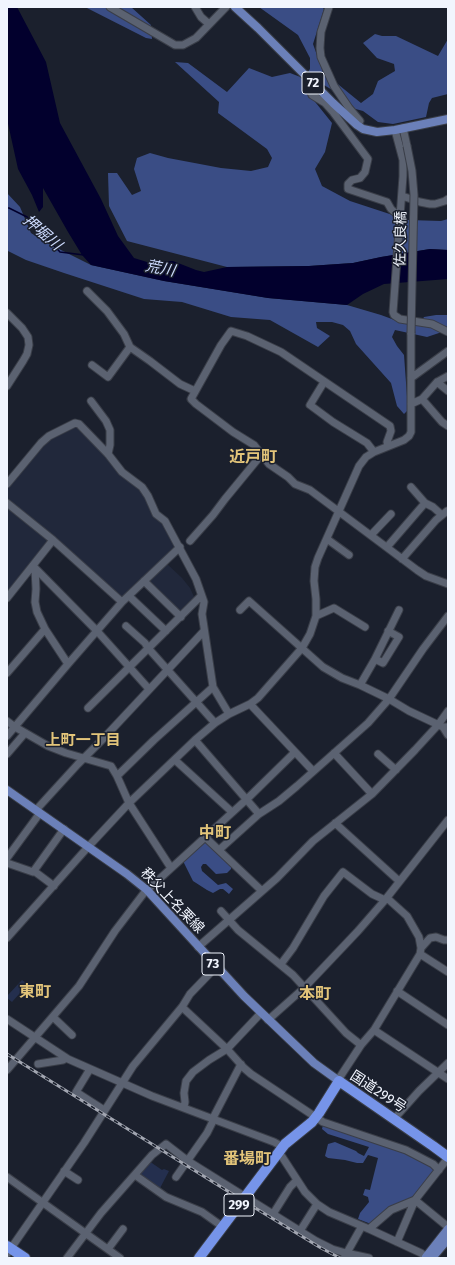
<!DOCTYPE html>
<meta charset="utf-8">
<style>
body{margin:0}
#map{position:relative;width:455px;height:1265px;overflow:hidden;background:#1b202d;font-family:"Fira Sans",sans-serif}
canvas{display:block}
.frame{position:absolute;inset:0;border:8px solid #f1f5fe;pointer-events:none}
</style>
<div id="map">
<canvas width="455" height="1265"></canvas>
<div class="frame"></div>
</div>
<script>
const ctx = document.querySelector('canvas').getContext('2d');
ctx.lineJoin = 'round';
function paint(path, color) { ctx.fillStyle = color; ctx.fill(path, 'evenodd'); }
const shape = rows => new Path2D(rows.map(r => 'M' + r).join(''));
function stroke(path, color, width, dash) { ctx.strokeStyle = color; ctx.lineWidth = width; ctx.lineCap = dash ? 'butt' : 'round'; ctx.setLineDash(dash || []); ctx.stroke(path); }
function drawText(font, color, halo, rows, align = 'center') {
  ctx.font = font + ' "Fira Sans","Noto Sans JP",sans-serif'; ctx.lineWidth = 3; ctx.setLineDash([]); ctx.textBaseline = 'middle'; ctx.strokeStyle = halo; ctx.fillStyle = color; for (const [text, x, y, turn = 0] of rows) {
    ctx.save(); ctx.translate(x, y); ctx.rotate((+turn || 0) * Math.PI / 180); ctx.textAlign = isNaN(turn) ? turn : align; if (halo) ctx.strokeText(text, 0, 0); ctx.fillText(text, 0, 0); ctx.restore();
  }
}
paint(shape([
 [75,423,142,487,180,547,122,602,53,540,7,597,7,484,41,443],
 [165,562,182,578,190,588,195,599,179,615,144,583]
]), '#21283b');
paint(shape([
 [22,980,28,984,12,1002,7,998,7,996],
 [149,1161,162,1170,164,1169,169,1171,159,1190,138,1175]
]), '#242f4e');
paint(shape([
 [85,7,131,7,151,25,152,39,146,38],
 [259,7,322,7,324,9,313,44,323,72,361,103,373,94,378,81,395,71,394,64,377,58,363,43,375,34,382,36,396,36,438,56,448,39,448,94,432,98,429,103,426,117,393,124,378,122,363,111,352,108,346,98,317,81,309,83,308,93,332,123,325,152,315,169,322,186,350,201,408,220,441,221,448,219,448,250,430,249,381,257,353,263,309,266,227,267,127,241,109,206,108,173,117,173,132,195,141,191,134,169,137,158,150,153,168,158,221,168,251,171,268,167,272,158,267,149,218,113,219,102,175,62,188,63,227,92,249,68,272,77,290,73,303,78,310,69,310,58,298,35],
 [7,193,20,207,31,233,45,242,91,265,164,281,268,298,347,305,381,315,400,322,420,324,424,317,436,315,448,315,448,330,427,337,395,330,392,337,397,346,404,355,408,410,404,414,397,406,391,383,356,344,350,331,343,325,332,322,316,322,317,328,330,336,318,347,270,320,231,317,182,302,144,299,64,273,26,260,8,251,7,251],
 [205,839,231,865,231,869,227,873,216,874,206,864,203,864,201,867,202,871,218,885,226,883,233,889,229,894,223,889,220,889,213,893,207,890,193,881,184,863,184,861],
 [323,1125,404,1151,435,1169,435,1172,411,1201,371,1224,358,1219,360,1213,369,1202,368,1197,363,1195,365,1189,370,1190,378,1158,368,1155,363,1163,357,1163,345,1160,328,1158,325,1156,328,1144,335,1142,356,1151,358,1153,364,1156,369,1147,328,1134,322,1129]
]), '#3a4d85');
paint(shape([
 [7,7,17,7,46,62,60,123,101,199,118,236,134,258,147,262,173,261,196,270,204,272,227,267,309,266,353,263,381,257,430,249,448,250,448,279,384,284,363,294,347,305,268,298,164,281,91,265,82,255,68,232,43,188,43,207,39,212,32,195,18,169,7,119]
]), '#02002d');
stroke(shape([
 [7,208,9,208,27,217,60,252,84,255]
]), '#02002d', 1.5);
const minor = shape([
 [110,7,175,45,183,45,196,38,226,7],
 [195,7,201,17,209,24],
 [329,7,321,32,320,48,321,57,334,86,349,108,360,121,357,125],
 [315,84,312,87,311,92,312,95,325,103,333,112,368,159,365,172,360,178,352,180,348,184,348,189,387,202,391,209,400,217],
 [403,128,407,146],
 [395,130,403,160,403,176,393,312,394,315,400,319,432,324,448,332],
 [402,196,420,202,430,204,435,204,445,201,448,199],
 [87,291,107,311,124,334,130,347,150,361,180,384,195,391],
 [7,313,22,328,28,337,29,345,27,354,23,361,7,386],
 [92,365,108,377,130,347],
 [411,378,448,351],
 [324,382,310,405,333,422,367,443,374,452],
 [437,382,448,391],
 [422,399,442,422,448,426],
 [91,401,106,421,110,430,110,445,108,454],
 [411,404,422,399,437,382,448,376],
 [388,445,387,442,391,431,390,426,281,352,247,336,231,331,221,345,191,399,196,404,233,432,254,445,269,464,288,477,295,484,310,490,417,570,426,576,448,584],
 [7,484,41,443,49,436,75,423,79,424,108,454,122,472,142,487,148,496,156,514,165,521,196,579,204,602,202,614,213,687,229,714],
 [411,487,425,503,433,507,442,515],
 [7,503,53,540,122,602],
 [371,535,391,514],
 [327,539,349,555],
 [190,541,213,515,225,499,262,454],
 [387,547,425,503],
 [402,559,436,520,447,511],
 [33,566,97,631,149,689],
 [35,569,36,589,35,602,37,612,45,629,68,664],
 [144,581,181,617],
 [129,596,166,631],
 [7,598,53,540],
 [240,610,249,601,323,667,342,678,360,685,389,699,409,711,443,727,448,727],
 [316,616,334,608,365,627],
 [126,626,145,643,148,648,215,723],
 [375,659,383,663,399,637,388,631],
 [7,673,45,629],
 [360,685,375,659,399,610],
 [250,704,313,771],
 [88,708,201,596],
 [7,721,15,727,48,746,66,753,111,766,117,776,129,803,171,868],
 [443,727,448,735],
 [7,736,68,664,122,602,180,547],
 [195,740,259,814],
 [334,753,372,794],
 [7,754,25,733],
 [378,754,396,770],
 [175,760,232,812],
 [117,776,154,740,213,687],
 [36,810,78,764,102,740,204,631],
 [335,823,399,881],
 [205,837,262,891],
 [219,850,259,814,279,801,297,786,368,723,389,699,423,649,448,616],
 [7,858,40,813],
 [7,863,33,872,64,829],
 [34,871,54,886],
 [221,911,238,930,293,975,346,1033,361,1045],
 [7,938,88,847,129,803,195,740,215,723,229,714,250,704,258,698,302,648,310,634,316,616,316,599,314,581,315,567,318,558,359,466,366,457,374,452,404,440,409,436,411,432,411,333],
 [198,947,277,878,313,841,372,794,415,750,438,725,448,711],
 [421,948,430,938,436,937,444,940,448,940],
 [420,954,448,972],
 [281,964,293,948,324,896,343,872,372,894,385,900],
 [397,991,448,1025],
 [182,1007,227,1049,244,1068,251,1074,323,1122,406,1150,433,1164,439,1170],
 [53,1017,72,1035],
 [7,1019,68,1059,152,1096,274,1142,283,1147],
 [268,1020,304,988,358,931,385,900,448,820],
 [374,1030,448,1079],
 [38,1064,63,1060,66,1058],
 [90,1069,76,1092,104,1110],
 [7,1070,79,986,115,931,144,893,247,799,295,752],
 [338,1080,361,1045,374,1030,420,954,421,948,419,937,407,916,387,898],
 [184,1107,185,1102,184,1093,186,1081,193,1072,209,1060,227,1049,261,1013],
 [213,1118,241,1064],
 [394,1119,419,1091,448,1063],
 [279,1152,305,1192,317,1204,329,1212,369,1229,421,1253,427,1258],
 [64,1171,78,1180],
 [135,1175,166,1197,202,1212,223,1227],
 [7,1177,120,1258],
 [176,1177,207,1133,214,1119],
 [415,1200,448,1227],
 [273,1214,290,1187,297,1180],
 [369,1229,391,1210,415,1200],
 [300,1231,317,1204],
 [397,1242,415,1200,448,1158],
 [108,1249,123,1229],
 [7,1254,84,1143,133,1066,182,1007,190,994,216,967],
 [67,1258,101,1213,152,1155,166,1144,188,1161,316,1241,332,1249,346,1253,369,1258],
 [344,1258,362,1226]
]);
const major = shape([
 [235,7,258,28,333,103,357,125,363,129,377,132,395,130,448,119],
 [7,790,127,874,147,890,244,996,314,1063,339,1081],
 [426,1257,448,1229],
 [432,1258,448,1239]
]);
const highway = shape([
 [7,1246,25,1258],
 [199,1258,285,1144,312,1122,319,1113,339,1081,433,1146,448,1157]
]);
stroke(minor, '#3a3e48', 9);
stroke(major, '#3a3e48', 10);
stroke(highway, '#3a3e48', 12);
stroke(minor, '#5b6271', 7);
stroke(major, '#6b80b9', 8);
stroke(highway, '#7694e9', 10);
const rail = shape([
 [7,1054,242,1200,321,1248,340,1258]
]);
stroke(rail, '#a2a6b1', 3);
stroke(rail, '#1b202d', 1.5, [4.5]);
const minorBridge = shape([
 [407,146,412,171,414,195,411,333]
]);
stroke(minorBridge, '#3a3e48', 9, []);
stroke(minorBridge, '#5b6271', 7);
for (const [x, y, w] of [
 [313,83,22],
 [213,964,22],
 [239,1205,30]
]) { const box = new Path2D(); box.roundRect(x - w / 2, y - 11, w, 22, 3); ctx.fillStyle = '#1b202d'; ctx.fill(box); stroke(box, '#f1f5fe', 1); }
drawText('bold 13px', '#f1f5fe', null, [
 ["72",313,83],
 ["73",213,964],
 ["299",239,1205]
]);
drawText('14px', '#f1f5fe', '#1b202d', [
 ["佐久良橋",401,239,-89],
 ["秩父上名栗線",172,901,46],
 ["国道299号",378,1092,33]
]);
drawText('italic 15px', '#cedcff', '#1b202d', [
 ["押堀川",42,233,41],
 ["荒川",160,269,11]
]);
drawText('bold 15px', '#e3c57a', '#1b202d', [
 ["上町一丁目",83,741]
]);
drawText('bold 16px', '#e3c57a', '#1b202d', [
 ["近戸町",253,458],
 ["中町",215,834],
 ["東町",35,993],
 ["本町",315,995],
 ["番場町",247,1160]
]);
</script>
